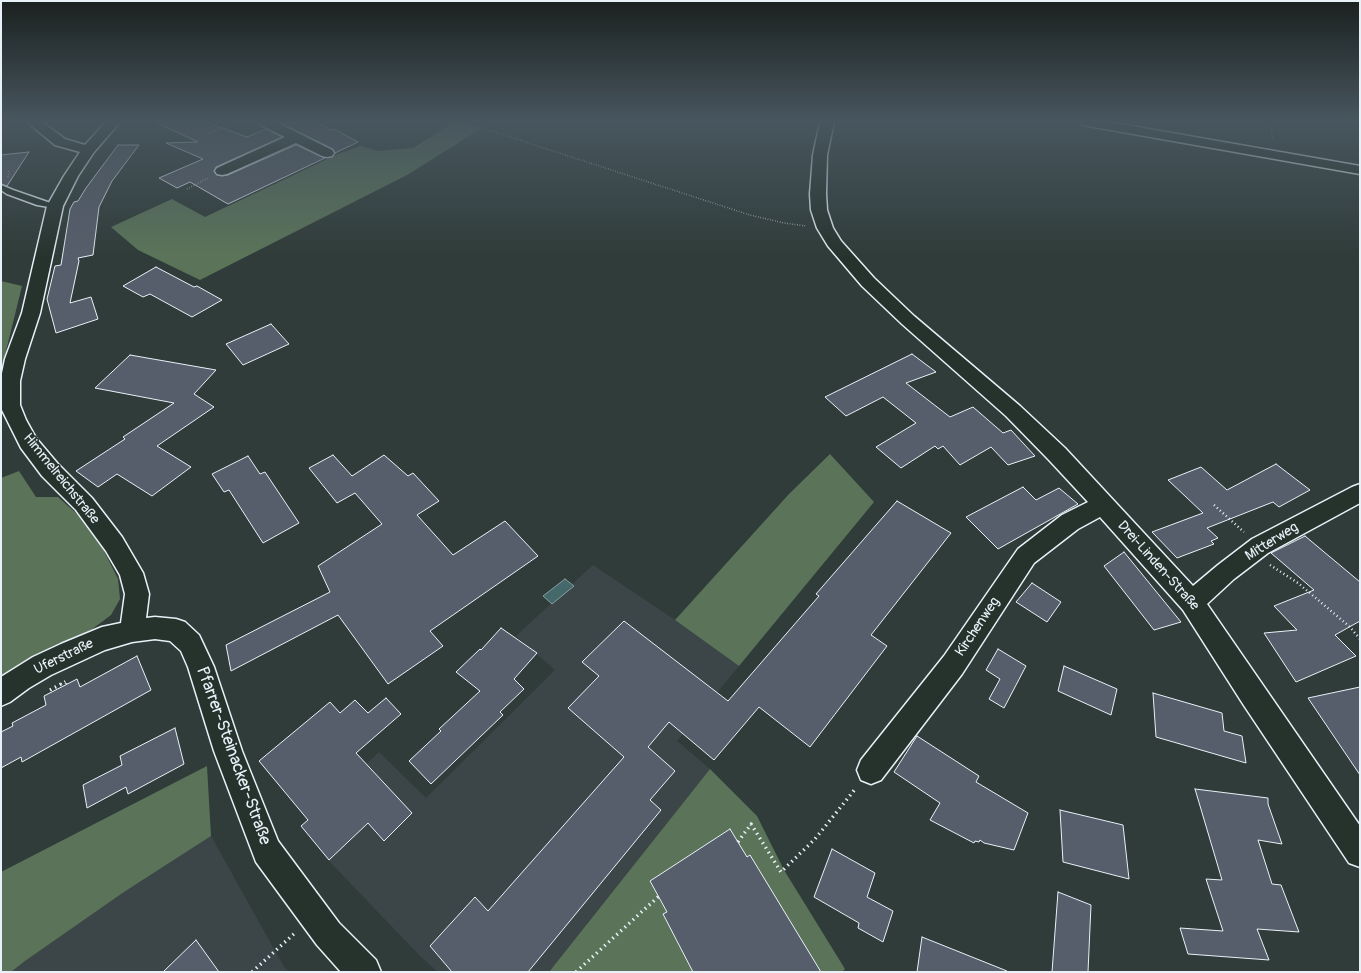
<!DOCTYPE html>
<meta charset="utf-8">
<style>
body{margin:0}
#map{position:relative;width:1361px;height:973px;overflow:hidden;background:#303c39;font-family:Pangolin,sans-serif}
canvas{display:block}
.frame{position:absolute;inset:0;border:2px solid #e8f1f8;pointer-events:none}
</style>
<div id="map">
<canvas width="1361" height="973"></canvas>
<div class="frame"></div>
</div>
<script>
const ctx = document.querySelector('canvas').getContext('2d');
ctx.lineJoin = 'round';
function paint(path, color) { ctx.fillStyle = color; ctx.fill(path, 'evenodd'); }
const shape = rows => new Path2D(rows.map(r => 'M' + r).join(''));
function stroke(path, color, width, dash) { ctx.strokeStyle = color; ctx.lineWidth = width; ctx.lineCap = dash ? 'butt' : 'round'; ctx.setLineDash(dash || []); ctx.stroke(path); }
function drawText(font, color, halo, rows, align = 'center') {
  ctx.font = font + ' Pangolin,sans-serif'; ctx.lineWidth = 3; ctx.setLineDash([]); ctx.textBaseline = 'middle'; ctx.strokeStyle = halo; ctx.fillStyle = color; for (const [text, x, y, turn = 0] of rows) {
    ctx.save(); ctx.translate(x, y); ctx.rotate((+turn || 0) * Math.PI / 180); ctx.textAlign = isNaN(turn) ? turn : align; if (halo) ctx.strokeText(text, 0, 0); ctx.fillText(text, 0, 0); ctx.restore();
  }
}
paint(shape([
 [593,565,675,620,739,666,677,741,710,769,549,972,438,972,421,957,329,861,301,826,379,752,426,798,555,670,516,636],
 [211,836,284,967,289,972,11,972,25,961,124,892]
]), '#3c4648');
paint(shape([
 [454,122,463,122,482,128,407,175,200,280,138,250,111,227,172,199,205,217,338,154,361,146,377,151,413,148],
 [1,281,22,286,6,351,1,386],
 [830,454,874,502,739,666,675,620,789,494],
 [19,471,36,497,58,497,76,513,103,549,118,579,120,599,111,615,91,630,20,664,1,676,1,478],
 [207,766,211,836,124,892,25,961,11,972,1,972,1,872],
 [710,769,757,816,784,870,845,969,842,972,549,972]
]), '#5b7459');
const water = shape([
 [565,579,574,586,552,604,543,596,565,579]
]);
paint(water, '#45686b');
stroke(water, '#869fa3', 1);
const building = shape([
 [155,122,206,122,247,137,266,129,282,137,216,167,214,172,217,175,228,175,296,145,325,158,228,204,190,182,177,188,159,178,203,159,166,143,198,142,155,122],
 [283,122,316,122,331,130,334,129,358,142,335,153,333,149,280,123,283,122],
 [118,145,139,145,112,181,99,207,93,255,78,258,79,261,70,303,91,297,98,319,56,333,47,299,55,266,61,265,70,209,74,202,78,201,86,188,118,145],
 [29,152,7,186,1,184,1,155,29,152],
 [156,267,194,287,197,286,222,300,192,317,150,294,143,297,123,286,156,267],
 [271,324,289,344,243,365,226,344,271,324],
 [912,354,936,372,906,383,950,417,973,407,1003,433,1011,430,1035,456,1008,465,991,447,960,465,943,446,938,449,935,446,901,468,876,447,916,423,883,397,846,416,825,397,912,354],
 [130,355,216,370,194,394,214,407,157,446,191,467,152,496,117,474,98,487,76,471,125,439,123,437,174,403,95,388,130,355],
 [333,455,352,476,384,455,408,476,413,473,439,501,417,515,453,555,505,521,538,556,430,631,443,646,388,684,338,615,231,671,226,645,330,592,318,566,382,524,355,493,337,503,309,468,333,455],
 [248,456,260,474,265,472,299,523,263,543,229,490,224,492,212,474,248,456],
 [1276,464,1310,490,1279,507,1273,502,1207,528,1218,538,1211,541,1214,544,1177,558,1152,532,1203,513,1168,480,1201,467,1227,490,1276,464],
 [1023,487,1036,500,1059,488,1078,504,998,549,966,517,1023,487],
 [897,501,951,533,871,635,887,646,810,747,759,707,714,760,669,722,648,747,675,771,650,800,661,810,528,972,452,972,430,946,475,897,488,911,624,757,568,708,599,676,582,662,624,621,728,701,819,596,816,594,897,501],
 [1305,536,1360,582,1360,621,1335,635,1356,656,1296,682,1264,633,1297,630,1274,606,1314,590,1271,553,1305,536],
 [1124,552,1181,622,1154,630,1104,566,1124,552],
 [1032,583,1061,602,1047,622,1016,602,1032,583],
 [501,628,537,653,514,679,524,689,500,712,503,715,431,784,409,761,441,731,439,729,480,691,456,672,480,649,481,650,501,628],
 [998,649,1026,666,1004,708,989,699,1000,679,986,670,998,649],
 [137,656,151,690,22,762,21,757,1,768,1,732,13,726,12,723,46,705,44,696,77,679,80,687,137,656],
 [1064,666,1117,689,1111,715,1058,691,1064,666],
 [1360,687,1360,775,1308,698,1360,687],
 [1153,693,1222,713,1224,731,1242,736,1246,763,1156,737,1153,693],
 [386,698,401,714,356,753,412,813,384,841,368,823,329,860,301,826,308,820,259,761,330,702,340,713,355,700,368,713,386,698],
 [175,728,184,764,128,794,126,787,87,808,83,785,122,765,120,756,175,728],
 [917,736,979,776,976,782,1028,813,1014,850,984,843,980,840,979,842,975,841,974,843,930,820,940,803,894,772,917,736],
 [1195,789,1268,798,1268,804,1282,844,1258,840,1272,884,1281,885,1299,932,1257,929,1269,960,1188,954,1180,928,1223,931,1206,879,1222,880,1195,789],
 [1060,810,1123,825,1129,879,1063,862,1060,810],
 [730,829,747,857,750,855,821,972,693,972,663,914,667,912,650,881,730,829],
 [832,849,875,873,867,897,893,911,883,942,858,928,859,923,814,897,832,849],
 [1058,892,1091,905,1088,972,1052,972,1058,892],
 [922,937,1007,971,1007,972,917,972,922,937],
 [196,940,219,972,163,972,196,940]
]);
paint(building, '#575e6b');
stroke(building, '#e8f1f8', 1);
const lane = shape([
 [1,185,13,190,59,206,55,208,37,205,7,194,1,190,1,185]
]);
const street = shape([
 [27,122,42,122,65,139,85,145,106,122,120,122,94,152,78,176,63,206,40,313,25,359,20,381,20,405,26,420,36,438,58,464,92,498,122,537,143,573,149,594,146,618,155,617,176,619,185,622,199,635,214,667,242,751,278,841,339,923,376,960,381,972,341,972,317,945,256,862,214,751,188,667,181,651,170,641,155,639,132,642,105,650,51,675,29,688,10,702,1,706,1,677,33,657,61,644,102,627,121,623,125,594,120,575,106,551,76,510,42,476,21,448,1,408,1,378,5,359,22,313,47,206,64,176,80,152,55,145,27,122],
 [259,122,276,122,332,150,334,153,332,156,327,157,322,156,296,143,227,174,222,175,217,174,215,171,217,168,285,137,261,125,259,122],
 [820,122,834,122,827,155,826,194,827,210,833,228,841,241,874,278,914,316,1020,406,1065,448,1193,586,1218,565,1252,539,1352,487,1360,484,1360,503,1268,553,1234,579,1207,604,1360,826,1360,867,1349,863,1243,704,1183,610,1100,517,1078,529,1034,563,962,674,881,780,871,784,861,780,857,770,861,760,944,656,1018,549,1062,515,1088,502,1049,460,1006,416,902,324,862,286,828,246,817,228,811,210,810,194,813,155,820,122],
 [1081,122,1109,122,1360,166,1360,174,1088,126,1083,125,1081,122]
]);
stroke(lane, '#e8f1f8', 3);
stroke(street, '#e8f1f8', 3);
stroke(shape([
 [1269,122,1274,141],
 [482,128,750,215,784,223,806,226],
 [208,134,236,122],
 [8,177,9,170],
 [187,189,208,178]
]), '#e8f1f8', 1.5, [0.5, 2]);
stroke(shape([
 [1214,505,1244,532],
 [1270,565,1298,583,1350,627,1360,639],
 [61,684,66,681,66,684]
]), '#e8f1f8', 2.5, [1, 3]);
stroke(shape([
 [50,690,63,683],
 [738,842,751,824,781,872,815,839,856,788],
 [252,972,296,932],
 [576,972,659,896]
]), '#e8f1f8', 3.5, [1.5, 4]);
paint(lane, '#26332d');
paint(street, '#26332d');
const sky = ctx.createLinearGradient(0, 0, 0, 258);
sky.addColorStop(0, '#1a211f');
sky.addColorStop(0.47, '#48565f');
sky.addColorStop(1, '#48565f00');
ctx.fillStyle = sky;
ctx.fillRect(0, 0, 1361, 258);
drawText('14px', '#e8f1f8', '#26332d', [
 ["Himmelreichstraße",61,479,51],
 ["Mitterweg",1272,542,-32],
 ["Drei-Linden-Straße",1158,566,48],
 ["Kirchenweg",978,627,-56],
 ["Uferstraße",64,657,-26]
]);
drawText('17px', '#e8f1f8', '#26332d', [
 ["Pfarrer-Steinacker-Straße",233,756,70]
]);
</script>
